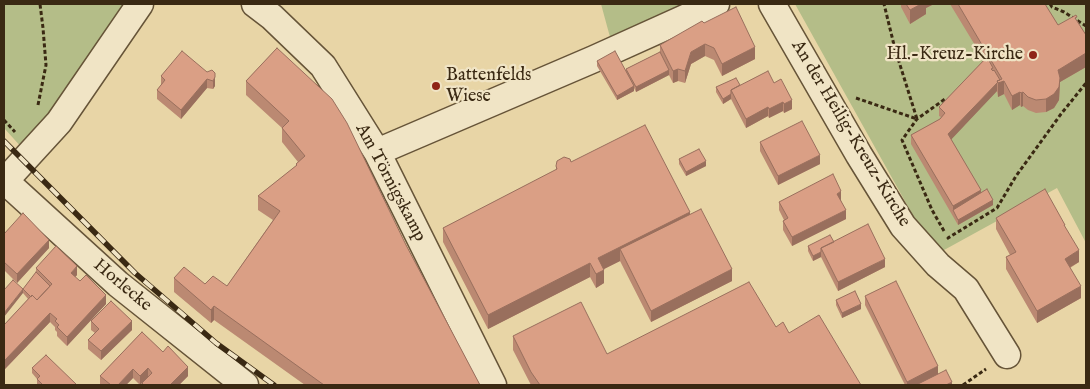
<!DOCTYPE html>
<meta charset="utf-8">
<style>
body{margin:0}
#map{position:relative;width:1090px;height:389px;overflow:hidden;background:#e8d5a6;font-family:"IM FELL English",serif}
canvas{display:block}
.frame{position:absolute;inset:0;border:5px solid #3a2913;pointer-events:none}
</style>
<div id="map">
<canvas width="1090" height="389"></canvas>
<div class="frame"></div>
</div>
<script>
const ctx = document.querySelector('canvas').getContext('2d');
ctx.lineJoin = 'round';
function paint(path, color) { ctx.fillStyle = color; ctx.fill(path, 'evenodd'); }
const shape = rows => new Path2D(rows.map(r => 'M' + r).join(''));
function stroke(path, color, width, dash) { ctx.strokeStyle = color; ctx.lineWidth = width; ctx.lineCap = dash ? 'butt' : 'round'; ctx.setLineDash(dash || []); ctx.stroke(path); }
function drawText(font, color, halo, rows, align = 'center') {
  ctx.font = font + ' "IM FELL English",serif'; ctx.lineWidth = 4.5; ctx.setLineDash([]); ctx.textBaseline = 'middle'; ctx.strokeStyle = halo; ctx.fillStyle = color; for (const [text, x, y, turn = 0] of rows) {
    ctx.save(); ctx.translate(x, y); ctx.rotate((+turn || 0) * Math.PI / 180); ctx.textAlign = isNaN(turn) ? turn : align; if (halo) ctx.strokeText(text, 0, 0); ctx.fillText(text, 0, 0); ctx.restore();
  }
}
paint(shape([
 [4,4,128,4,23,149,4,128],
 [601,4,687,4,610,37],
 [795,4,1086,4,1086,243,1057,188,935,255]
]), '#b4bd88');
const minor = shape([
 [255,4,272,17,323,66,377,152,493,385],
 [772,4,859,155,903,226,938,265,966,289,1007,355],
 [377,152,594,59,716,4],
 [5,181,118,284,245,385],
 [4,182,59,122,140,4]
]);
stroke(minor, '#665438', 29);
stroke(shape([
 [1050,4,1052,7,1064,12,1086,26],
 [856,98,917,119,895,49,884,4],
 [38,105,46,65,43,28,40,4],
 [4,120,15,132],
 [944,231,932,210,902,140,917,119,945,99],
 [949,239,948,238,997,208,1016,176,1061,114,1086,83],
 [963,385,986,369]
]), '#3a2913', 3, [4, 2.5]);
stroke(minor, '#f0e4c5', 26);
const rail = shape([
 [4,141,135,273,216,343,274,385]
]);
stroke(rail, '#3a2913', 5.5);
stroke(rail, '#f0e4c5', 4, [11]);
paint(shape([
 [901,4,934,4,926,8,926,14,910,24,901,7],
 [950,4,1045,4,1058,25,1077,20,1086,35,1086,67,1060,82,1059,100,1054,108,1046,112,1036,113,1028,110,1023,106,1021,107,1020,105,1012,110,1004,94,998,97,997,91,951,139,981,193,993,205,958,225,911,144,911,135,940,119,941,117,939,116,939,107,984,60],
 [704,23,755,59,722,76,714,60,705,56,691,64,685,83,678,81,673,83,669,75,636,92,634,88,634,91,617,100,597,66,597,61,626,71,626,69,660,52,660,45],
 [277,48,406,245,480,385,305,385,214,320,211,323,174,292,174,278,205,284,227,286,273,220,258,210,258,196,296,166,296,164,298,162,282,142,282,128,246,95,246,81],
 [207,72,215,73,215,86,213,89,207,88,181,119,157,99,157,90,161,85,161,76],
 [774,83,792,109,784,113,783,111,769,118,768,116,746,128,731,99,723,104,716,92,716,87],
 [760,142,820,164,778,185,760,151],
 [679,159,706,166,686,176,679,164],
 [571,162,690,214,732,281,651,322,620,261,604,269,604,283,596,288,590,277,488,329,443,242,443,228,556,170,556,166],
 [841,200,846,219,792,246,783,230,783,221,784,220,779,210,779,202],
 [996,218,1065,227,1079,262,1070,268,1081,298,1037,323,1006,269,1006,257,1010,255,996,229],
 [4,234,49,248,17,283,4,270],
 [834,242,885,267,838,291,821,257,813,261,808,251,808,246],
 [36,268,77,275,75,277,106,304,67,346,57,336,57,332,55,330,55,327,50,322,5,369,4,369,4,325,28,299,23,293,23,289,36,272],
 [865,296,938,374,952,385,905,385,865,305],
 [836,300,861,309,842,318,836,305],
 [91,321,132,330,101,360,88,349,88,340,95,333,91,330],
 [776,327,789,333,861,385,531,385,513,350,513,336,607,354],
 [142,332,188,376,179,385,142,385,142,383,148,377,140,385,133,378,126,385,100,385,100,376],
 [32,368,77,385,38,385,37,384,37,379,32,373]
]), '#bb8972');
paint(shape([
 [921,4,934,4,926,8,926,14,910,24,910,10],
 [705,44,705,56,691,64,685,83,685,71,691,52],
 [755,47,755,59,722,76,722,64],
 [1086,53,1086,67,1060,82,1059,100,1054,108,1046,112,1046,99,1058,70,1060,69],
 [678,69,678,81,673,83,673,71],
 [669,70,669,75,636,92,636,87],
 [215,77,215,86,213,89,213,81],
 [207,79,207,88,181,119,181,110],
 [1004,81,1004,94,998,97,998,83],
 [997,83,997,91,948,143,948,134],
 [634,86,634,91,617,100,617,96],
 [1020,92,1020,105,1012,110,1012,96],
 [1023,92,1023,106,1021,107,1021,93],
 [731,94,731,99,723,104,723,99],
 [792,100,792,109,784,113,784,104],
 [783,102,783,111,769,118,769,109],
 [768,107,768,116,746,128,746,119],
 [820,155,820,164,778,185,778,176],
 [706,161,706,166,686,176,686,172],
 [981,190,981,199,953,210,953,215,953,206],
 [841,191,841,200,837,203,837,194],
 [993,200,993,205,958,225,958,220],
 [846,210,846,219,792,246,792,237],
 [690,212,690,226,620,249,620,261,598,272,598,258],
 [49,240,49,248,17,283,17,274],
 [1079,250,1079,262,1065,270,1065,259],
 [821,252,821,257,813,261,813,256],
 [885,259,885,267,838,291,838,282],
 [590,263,590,277,488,329,488,315],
 [77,266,77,275,71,282,71,273],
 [732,269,732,281,651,322,651,311],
 [604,270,604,283,596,288,596,274],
 [1081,286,1081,298,1037,323,1037,311],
 [23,289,23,293,4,317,4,313],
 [106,295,106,304,67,346,67,337],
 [861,304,861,309,842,318,842,313],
 [214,306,214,320,211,323,211,310],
 [50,313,50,322,5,369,5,360],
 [132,321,132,330,101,360,101,351],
 [938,366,938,375,918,385,907,385,907,382],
 [188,367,188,376,179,385,170,385],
 [148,368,148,377,140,385,140,376],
 [133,369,133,378,126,385,118,385],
 [952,382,952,385,946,385]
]), '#996f5d');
const building = shape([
 [906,4,921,4,910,10,906,4],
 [958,4,1045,4,1058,25,1076,15,1077,17,1075,18,1086,35,1086,53,1060,69,1058,70,1060,78,1059,87,1054,94,1046,99,1036,100,1028,97,1023,92,1021,93,1020,92,1012,96,1004,81,998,83,997,81,1002,79,958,4],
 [736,7,755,47,722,64,714,48,705,44,691,52,685,71,678,69,673,71,660,45,702,21,704,23,736,7],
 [277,48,332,99,347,123,406,245,480,385,324,385,214,306,211,310,174,278,184,267,205,284,213,276,227,286,280,211,258,196,297,165,296,164,305,156,282,128,289,121,246,81,277,48],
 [182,51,207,72,212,70,215,73,215,77,213,81,207,79,181,110,157,90,165,80,161,76,182,51],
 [615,51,634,86,617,96,597,61,615,51],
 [660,52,669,70,636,87,626,69,660,52],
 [987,57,993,68,991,69,993,71,994,70,1000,80,997,81,998,82,948,134,981,190,953,206,911,135,940,119,945,113,939,107,987,57],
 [768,71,774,83,781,79,792,100,784,104,783,102,769,109,768,107,746,119,731,90,768,71],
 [736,78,740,85,731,90,731,94,723,99,716,87,736,78],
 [802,121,820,155,778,176,760,142,802,121],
 [645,125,690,212,598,258,604,270,596,274,590,263,488,315,443,228,557,169,556,166,557,161,564,157,570,159,571,162,645,125],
 [699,149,706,161,686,172,679,159,699,149],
 [833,174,841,191,837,194,846,210,792,237,783,221,788,218,779,202,833,174],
 [987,189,993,200,958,220,953,210,987,189],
 [1045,189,1065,225,1064,225,1079,250,1065,259,1081,286,1037,311,1006,257,1016,252,996,218,1045,189],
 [701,209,732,269,651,311,620,249,701,209],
 [23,213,49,240,17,274,4,262,4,234,23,213],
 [868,224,885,259,838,282,821,248,868,224],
 [830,235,834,242,821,248,821,252,813,256,808,246,830,235],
 [56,246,77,266,71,273,80,281,86,275,106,295,67,337,57,327,59,325,55,321,57,319,50,313,5,360,4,360,4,325,32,295,37,300,52,284,36,268,56,246],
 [36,272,50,286,37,300,32,295,31,297,23,289,36,272],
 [13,280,23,289,4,313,4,290,13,280],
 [896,281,938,366,907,382,865,296,896,281],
 [749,282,776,327,783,322,789,333,819,315,861,385,540,385,531,372,513,336,581,302,607,354,749,282],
 [855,291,861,304,842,313,836,300,855,291],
 [111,301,132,321,101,351,88,340,99,329,91,321,111,301],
 [142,332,163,352,168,346,188,367,170,385,144,385,142,383,152,373,148,368,140,376,133,369,118,385,111,385,100,376,142,332],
 [46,355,77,385,43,385,37,379,40,376,32,368,46,355],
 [946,370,952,382,946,385,916,385,946,370]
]);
paint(building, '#da9f85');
stroke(building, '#996f5d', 1);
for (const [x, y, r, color] of [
 [1033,55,5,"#8f2418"],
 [436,86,5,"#8f2418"]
]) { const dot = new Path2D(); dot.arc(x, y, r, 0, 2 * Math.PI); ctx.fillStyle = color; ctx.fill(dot); stroke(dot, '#f0e4c5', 2); }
drawText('18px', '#3a2913', '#f0e4c5', [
 ["Hl.-Kreuz-Kirche",1023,55],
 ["Battenfelds",446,76,"left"],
 ["Wiese",446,97,"left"]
], 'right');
drawText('18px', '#3a2913', '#f0e4c5', [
 ["An der Heilig-Kreuz-Kirche",850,134,59],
 ["Am Törnigskamp",390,183,62],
 ["Horlecke",122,286,40]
]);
</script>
